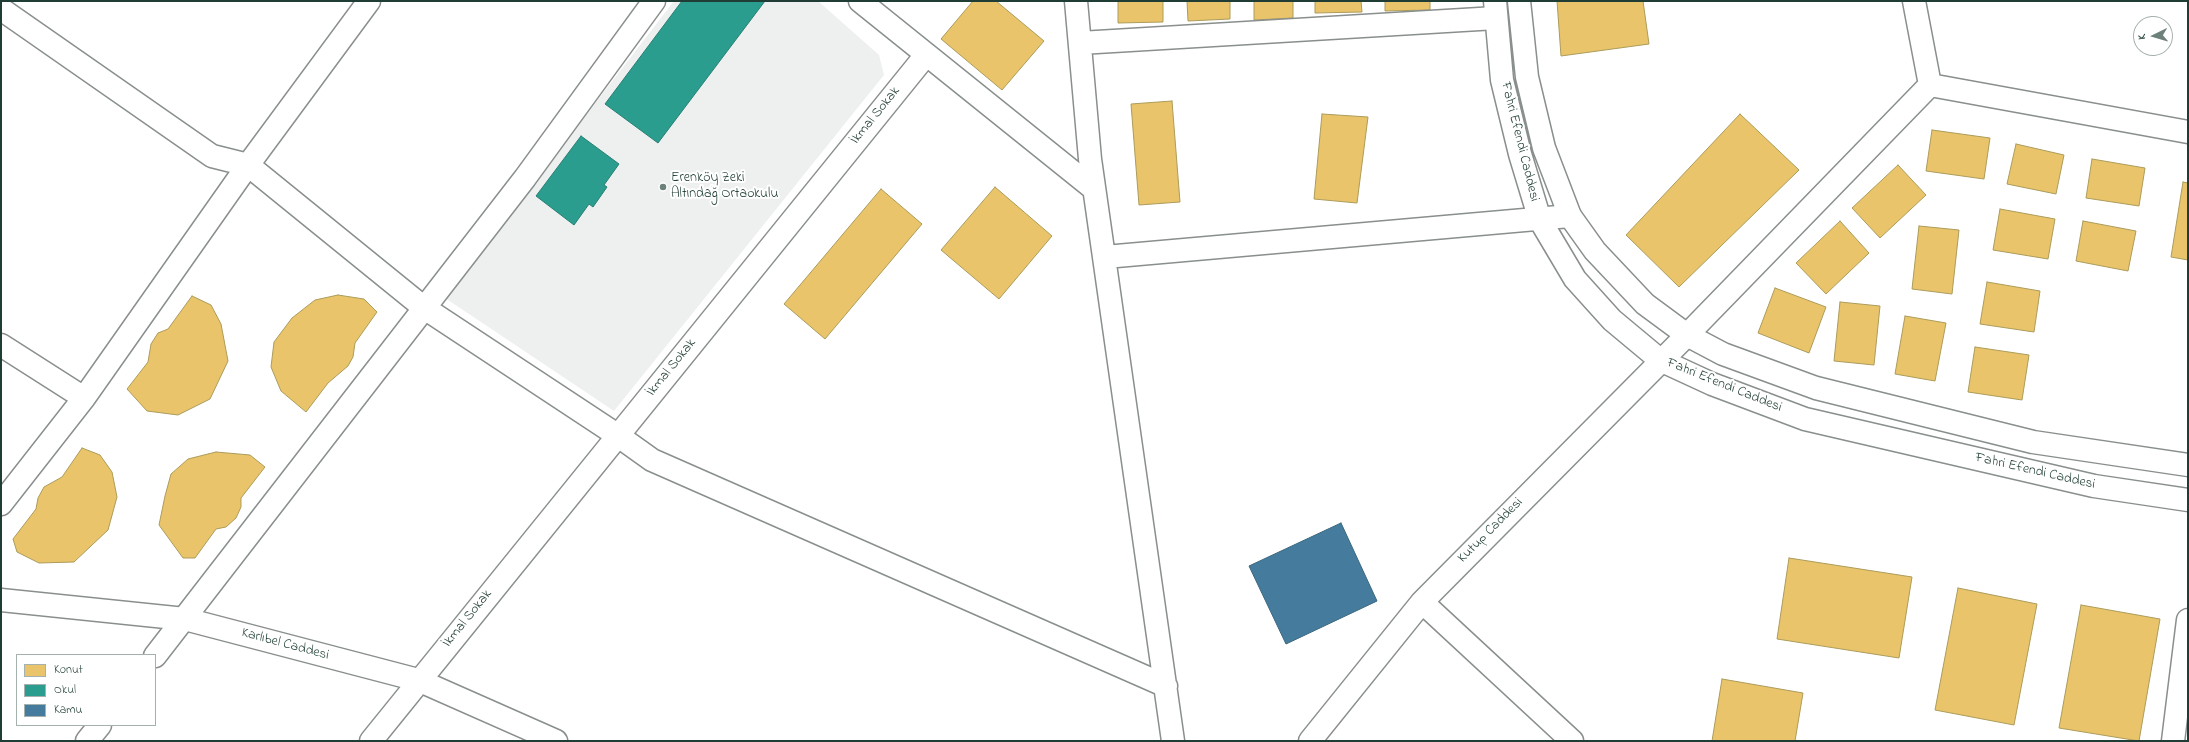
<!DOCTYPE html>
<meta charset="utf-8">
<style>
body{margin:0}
#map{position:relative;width:2189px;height:742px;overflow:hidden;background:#fff;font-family:"Indie Flower",sans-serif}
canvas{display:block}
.frame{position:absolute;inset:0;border:2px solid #1f3d34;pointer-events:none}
.legend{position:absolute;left:16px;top:654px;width:140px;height:72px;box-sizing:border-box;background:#fff;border:1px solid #a5b1ae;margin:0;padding:5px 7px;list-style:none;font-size:12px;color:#1f3d34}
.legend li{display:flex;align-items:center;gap:8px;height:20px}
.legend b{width:20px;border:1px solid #a5b1ae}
.north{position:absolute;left:2133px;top:16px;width:40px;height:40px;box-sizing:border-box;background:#fff;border:1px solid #a5b1ae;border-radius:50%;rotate:265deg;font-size:11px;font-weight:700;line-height:16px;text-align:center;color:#1f3d34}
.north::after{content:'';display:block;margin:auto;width:14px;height:18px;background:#6d817b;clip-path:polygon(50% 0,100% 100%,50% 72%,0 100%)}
</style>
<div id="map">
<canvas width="2189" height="742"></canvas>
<div class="frame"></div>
<ul class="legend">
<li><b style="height:11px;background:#e9c46a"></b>Konut</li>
<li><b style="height:11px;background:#2a9d8f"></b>Okul</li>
<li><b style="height:11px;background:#457b9d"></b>Kamu</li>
</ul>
<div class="north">K</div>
</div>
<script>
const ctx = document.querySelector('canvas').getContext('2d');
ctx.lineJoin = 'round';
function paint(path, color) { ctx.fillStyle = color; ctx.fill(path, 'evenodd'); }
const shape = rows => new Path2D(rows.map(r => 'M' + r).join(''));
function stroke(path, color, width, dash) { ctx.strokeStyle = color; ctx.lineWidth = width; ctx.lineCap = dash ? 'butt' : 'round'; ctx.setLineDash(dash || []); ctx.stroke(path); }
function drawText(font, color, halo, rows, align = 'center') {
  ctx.font = font + ' "Indie Flower",sans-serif'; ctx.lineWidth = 4; ctx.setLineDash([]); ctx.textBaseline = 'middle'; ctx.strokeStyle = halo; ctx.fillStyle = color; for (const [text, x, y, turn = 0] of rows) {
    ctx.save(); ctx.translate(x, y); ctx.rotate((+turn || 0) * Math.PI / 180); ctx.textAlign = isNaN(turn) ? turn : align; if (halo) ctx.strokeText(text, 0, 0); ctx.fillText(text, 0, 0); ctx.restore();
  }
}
paint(shape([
 [674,1,818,1,879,55,884,75,614,411,445,298]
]), '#edf0ef');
const homes = shape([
 [973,1,996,1,1044,41,1002,90,941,39,973,1],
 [1118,1,1163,1,1163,22,1118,23,1118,1],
 [1187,1,1230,1,1230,19,1188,21,1187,1],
 [1254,1,1293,1,1293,18,1254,20,1254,1],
 [1315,1,1361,1,1362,12,1315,13,1315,1],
 [1385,1,1430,1,1430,10,1385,11,1385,1],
 [1557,1,1643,1,1649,44,1561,56,1557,1],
 [1172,101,1180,202,1139,205,1131,104,1172,101],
 [1322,114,1368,117,1357,203,1314,199,1322,114],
 [1740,114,1799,170,1679,287,1626,235,1740,114],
 [1932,130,1990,138,1984,179,1926,171,1932,130],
 [2016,144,2064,155,2056,194,2007,184,2016,144],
 [2092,159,2145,168,2139,206,2086,198,2092,159],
 [1898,165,1926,195,1880,238,1852,208,1898,165],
 [2183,182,2188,183,2188,260,2171,257,2183,182],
 [995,187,1052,236,999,299,941,250,995,187],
 [881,189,922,224,825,339,784,304,881,189],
 [2000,209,2055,219,2048,259,1993,250,2000,209],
 [1840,221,1869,253,1826,294,1796,263,1840,221],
 [2083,221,2136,231,2128,271,2076,261,2083,221],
 [1919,226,1959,230,1952,294,1912,289,1919,226],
 [1987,282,2040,291,2034,332,1980,324,1987,282],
 [1775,288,1826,307,1809,353,1758,333,1775,288],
 [338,295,364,299,377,312,355,343,353,357,348,366,328,383,306,412,281,391,271,367,274,342,292,318,315,300,338,295],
 [192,296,211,305,221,324,228,361,210,399,178,415,147,411,127,389,148,362,151,344,158,333,168,329,192,296],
 [1840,302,1880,306,1874,365,1834,361,1840,302],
 [1905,316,1946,323,1935,381,1895,374,1905,316],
 [1975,347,2029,355,2022,400,1968,392,1975,347],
 [82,448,100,455,112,472,117,497,108,530,74,562,39,563,17,552,13,539,36,509,38,498,44,487,62,477,82,448],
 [216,452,250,455,265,467,241,498,241,507,236,518,226,527,216,529,195,558,183,558,159,525,165,496,171,474,188,459,216,452],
 [1789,558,1912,577,1899,658,1777,639,1789,558],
 [1958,588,2037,604,2014,725,1935,710,1958,588],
 [2081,605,2160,619,2139,741,2059,728,2081,605],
 [1722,679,1803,693,1795,741,1712,741,1722,679]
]);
paint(homes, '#e9c46a');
stroke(homes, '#ac9c5a', 1);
const schools = shape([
 [682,1,765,1,658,143,605,104,682,1],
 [581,136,619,164,604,185,607,187,593,207,589,204,574,225,536,196,581,136]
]);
paint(schools, '#2a9d8f');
stroke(schools, '#278074', 1);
const public = shape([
 [1341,523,1377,601,1286,644,1249,566,1341,523]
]);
paint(public, '#457b9d');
stroke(public, '#3a687e', 1);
const street = shape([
 [860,1,1094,189],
 [1076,1,1090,159,1173,741],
 [1914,1,1930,85],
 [1,9,212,156,248,165,423,307,617,435,652,460,1166,686],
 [1080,43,1496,18],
 [1105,257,1570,216],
 [1,345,84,398],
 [1,504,84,398,248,165,369,1],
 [1422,602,1572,741],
 [155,656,525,178,654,1],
 [87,741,100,725],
 [371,741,926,55],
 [1310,741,1422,602,1687,335,1930,85,2188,132],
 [2173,741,2188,620]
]);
const secondary = shape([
 [1495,1,1502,80,1520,154,1540,220,1575,279,1612,320,1660,360,1712,384,1805,419,2094,486,2188,500],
 [1519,1,1527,77,1544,148,1570,216,1595,251,1645,304,1687,335,1723,354,1816,388,2033,442,2188,465],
 [1,600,185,619,418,680,556,741]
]);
stroke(street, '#898f8d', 25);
stroke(secondary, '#898f8d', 25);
stroke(street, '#fff', 22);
stroke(secondary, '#fff', 22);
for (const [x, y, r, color] of [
 [663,187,4,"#6d817b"]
]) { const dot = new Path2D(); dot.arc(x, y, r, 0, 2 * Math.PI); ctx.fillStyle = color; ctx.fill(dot); stroke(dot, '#fff', 1.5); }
drawText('14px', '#1f3d34', '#fff', [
 ["İkmal Sokak",876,116,-51],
 ["Fahri Efendi Caddesi",1519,142,76],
 ["İkmal Sokak",672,368,-51],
 ["Fahri Efendi Caddesi",1724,386,22],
 ["Fahri Efendi Caddesi",2035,472,13],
 ["Kutup Caddesi",1491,531,-45],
 ["İkmal Sokak",468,619,-51],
 ["Karlıbel Caddesi",285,645,15]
]);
drawText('14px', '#1f3d34', '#fff', [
 ["Erenköy Zeki",671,179],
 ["Altındağ Ortaokulu",671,195]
], 'left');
</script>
